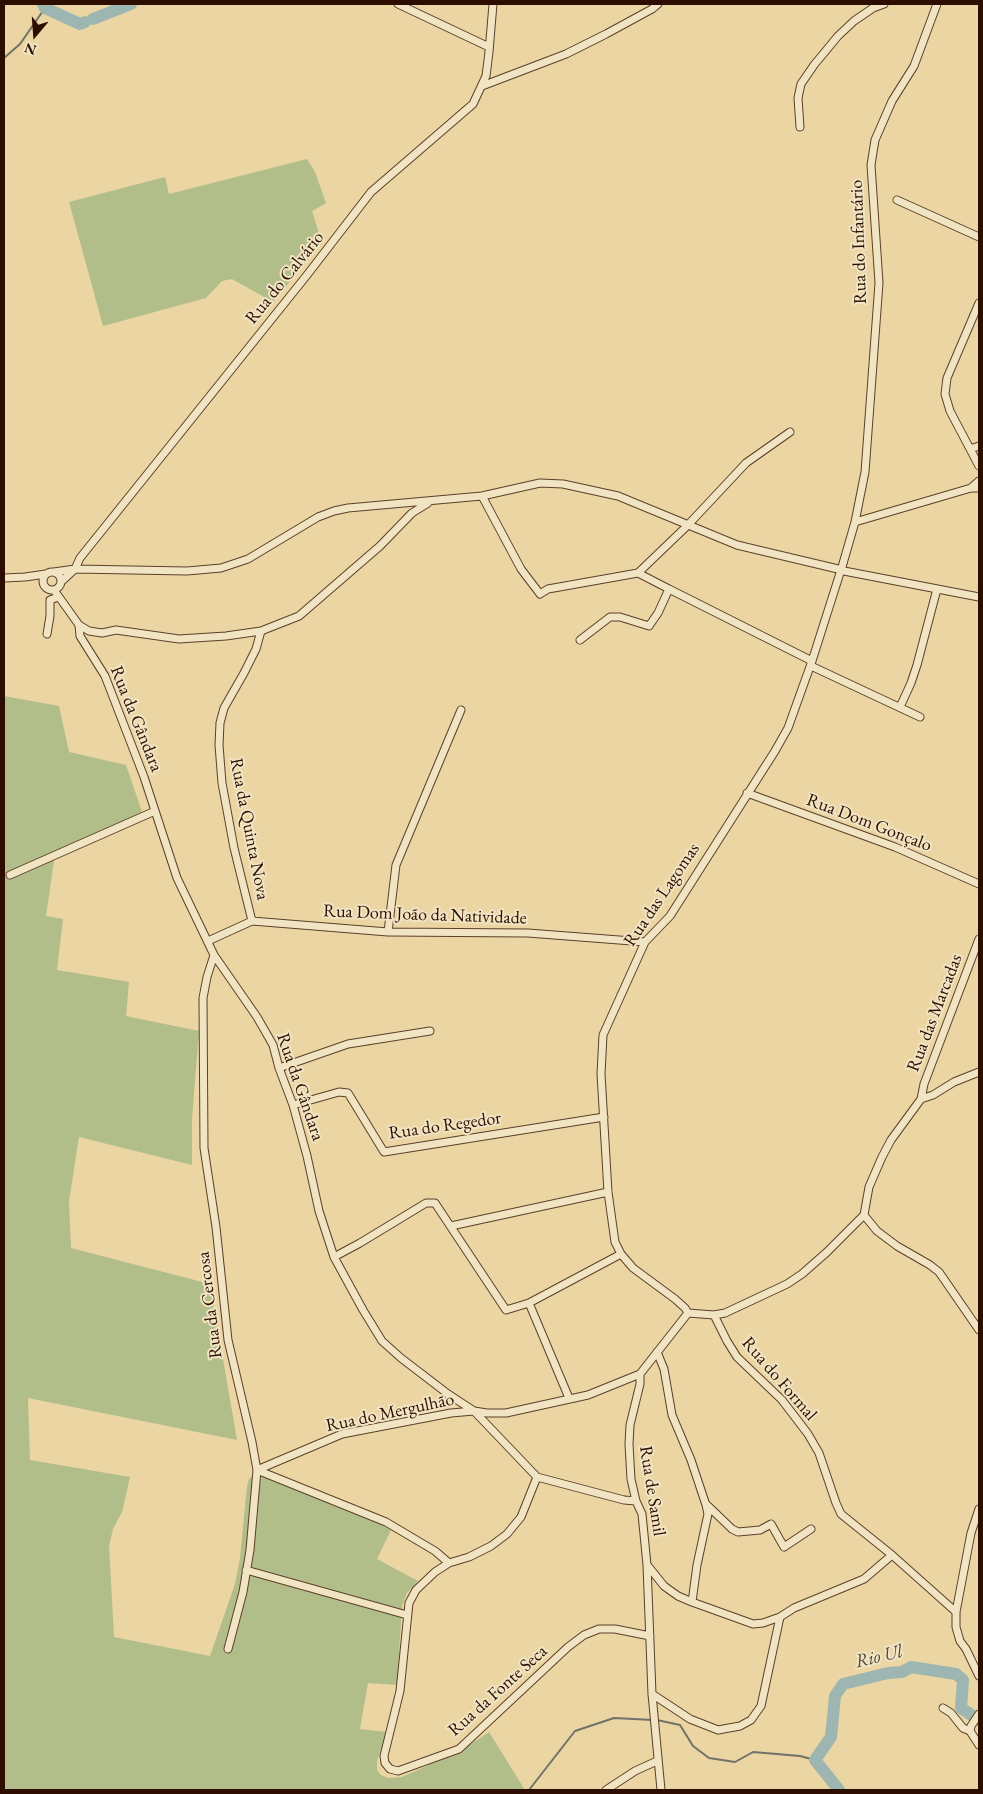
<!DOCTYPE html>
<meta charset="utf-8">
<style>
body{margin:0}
#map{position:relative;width:983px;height:1794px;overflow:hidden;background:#ead5a3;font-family:"EB Garamond",serif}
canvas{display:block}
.frame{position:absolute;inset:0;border:5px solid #2c0d00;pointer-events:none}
.north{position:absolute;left:10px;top:10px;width:50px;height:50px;-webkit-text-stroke:4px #f1e4c3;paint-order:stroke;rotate:198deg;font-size:14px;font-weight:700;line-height:20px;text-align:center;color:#2c0d00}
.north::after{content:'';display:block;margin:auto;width:18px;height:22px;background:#2c0d00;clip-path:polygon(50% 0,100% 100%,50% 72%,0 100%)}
</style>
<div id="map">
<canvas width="983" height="1794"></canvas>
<div class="frame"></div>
<div class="north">N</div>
</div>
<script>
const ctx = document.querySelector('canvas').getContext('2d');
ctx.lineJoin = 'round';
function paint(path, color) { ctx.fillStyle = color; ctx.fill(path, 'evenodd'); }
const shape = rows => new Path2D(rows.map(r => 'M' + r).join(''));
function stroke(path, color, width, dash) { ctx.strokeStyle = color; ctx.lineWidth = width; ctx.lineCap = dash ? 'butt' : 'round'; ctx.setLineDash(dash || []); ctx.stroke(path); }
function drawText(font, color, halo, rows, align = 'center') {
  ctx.font = font + ' "EB Garamond",serif'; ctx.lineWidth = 4; ctx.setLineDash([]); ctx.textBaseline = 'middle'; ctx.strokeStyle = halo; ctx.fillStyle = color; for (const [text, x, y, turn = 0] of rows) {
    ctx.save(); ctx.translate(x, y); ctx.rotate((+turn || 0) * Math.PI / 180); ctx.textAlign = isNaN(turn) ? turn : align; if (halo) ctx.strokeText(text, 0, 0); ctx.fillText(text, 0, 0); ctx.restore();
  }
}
paint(shape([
 [307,159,315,172,326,203,312,211,322,243,273,302,232,279,222,281,206,298,103,326,69,202,165,177,169,194],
 [4,696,59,706,69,752,126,765,142,812,53,852,55,854,46,916,63,919,57,970,129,982,126,1016,199,1031,192,1119,192,1165,79,1137,69,1201,71,1248,210,1284,237,1440,28,1398,30,1460,130,1477,122,1512,113,1529,109,1546,114,1637,210,1656,235,1584,240,1558,247,1486,249,1479,254,1475,257,1473,371,1519,391,1530,377,1559,418,1581,407,1593,402,1606,397,1685,368,1683,360,1729,387,1732,377,1761,377,1770,381,1775,388,1778,402,1777,462,1750,489,1732,525,1790,4,1790]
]), '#b1be8a');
stroke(shape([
 [4,58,20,44,45,8],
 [657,1720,680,1725,693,1746,709,1758,735,1762,753,1752,800,1756,815,1760],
 [529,1790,575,1731,614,1718,653,1720]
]), '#70726a', 2);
stroke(shape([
 [43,4,45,8,80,24,85,22],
 [93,19,131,4],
 [839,1790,815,1760,831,1737,835,1696,843,1684,888,1673,902,1672,911,1667,956,1674,963,1680,961,1708,979,1720]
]), '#9db6b1', 12);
const minor = shape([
 [398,4,489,47],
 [482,86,566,54,606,34,652,9,658,4],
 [800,127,798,98,801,84,814,65,838,36,854,21,873,8,884,4],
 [897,200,979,237],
 [979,303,947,378,945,394,950,411,979,466],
 [970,449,979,446],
 [971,488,979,481],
 [482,496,521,569,540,594,548,589,638,573],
 [855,522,865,472,879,283,871,165,875,140,892,101,914,66,937,4],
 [842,567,855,522,971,488,979,488],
 [844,571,979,597],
 '43 581a9 9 0 1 1 18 0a9 9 0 1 1-18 0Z',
 [54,572,75,569,187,571,221,568,248,559,318,517,334,511,348,508,482,496,540,483,563,484,618,496,737,545,838,569],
 [4,578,25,577,46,574],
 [61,582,75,569,80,558,307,275,371,192,473,104,486,76,489,52,493,4],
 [669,589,812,661],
 [54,590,79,625,80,636,105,676,144,777,177,878,214,955,257,1017,273,1045,279,1068,293,1105,307,1156,319,1211,334,1257,363,1310,382,1341,401,1358,448,1394,474,1411,487,1413,506,1413,588,1395,640,1374],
 [79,625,89,631,102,633,116,630,179,639,226,636,261,631,299,616,380,546,412,513,428,503],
 [47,634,50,616,50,600,58,597],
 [580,640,610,617,620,617,649,626,658,613,669,589,638,573,687,526,746,463,790,432],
 [811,666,920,717],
 [900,707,911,683,917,665,937,589],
 [747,793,895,847,979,884],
 [10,875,155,811],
 [252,921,234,848,222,783,219,745,220,723,224,708,244,673,256,649,261,631],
 [388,932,396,865,461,710],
 [208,941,252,921,388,932,528,933,645,942],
 [214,955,207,977,203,998,204,1148,216,1227,228,1340,252,1442,257,1470,250,1550,243,1592,228,1649],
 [279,1068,348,1044,430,1031],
 [921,1099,933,1095,954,1082,979,1072],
 [293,1105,339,1092,348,1093,384,1152,604,1117],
 [864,1215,877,1231,897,1246,930,1265,939,1272,979,1330],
 [451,1226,608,1192],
 [334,1257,360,1243,426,1203,435,1203,506,1310,529,1303,621,1254],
 [529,1303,569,1398],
 [688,1313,685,1308,675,1299,633,1268,621,1254,615,1242,608,1192,601,1074,603,1035,645,942,670,916,775,751,788,728,812,661,840,573],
 [714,1315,727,1341,737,1357,782,1400,808,1434,819,1453,836,1503,841,1514,892,1555],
 [657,1352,664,1369,672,1415,691,1460,706,1505,708,1514,697,1565,692,1602],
 [257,1470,342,1434,451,1413,474,1411,537,1477,624,1500,636,1501],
 [257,1470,386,1522,435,1551,449,1563],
 [537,1477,521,1517,507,1534,491,1546,469,1557,449,1563,435,1572,416,1590,409,1603,400,1691,384,1756,385,1763,390,1769,398,1771,459,1749,568,1647,584,1635,599,1629,615,1629,650,1636],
 [707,1505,732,1529,738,1532,760,1530,771,1524,784,1547,811,1529],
 [979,1509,971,1533,956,1612,956,1627,960,1641,966,1649,979,1676],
 [648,1566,664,1586,678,1596,692,1602,753,1624,763,1623,780,1617,761,1706,751,1720,740,1726,718,1730,690,1719,652,1694],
 [246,1570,407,1615],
 [780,1617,794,1608,864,1579,892,1555,956,1612],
 [943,1708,951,1713,963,1728,970,1731],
 [979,1714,971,1726,970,1731,979,1745],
 [606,1790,635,1771,657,1761],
 [661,1790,652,1694,647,1565,642,1514,636,1501,631,1479,629,1444,630,1425,640,1384,640,1374,688,1313,714,1315,725,1313,787,1284,802,1274,827,1252,864,1215,869,1187,882,1157,891,1140,921,1099,924,1084,979,939]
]);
stroke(minor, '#5c3f29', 9);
stroke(minor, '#f1e4c3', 7);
drawText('18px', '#2c0d00', '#f1e4c3', [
 ["Rua do Infantário",859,242,-92],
 ["Rua do Calvário",285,278,-51],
 ["Rua da Gândara",136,719,68],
 ["Rua Dom Gonçalo",869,823,21],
 ["Rua da Quinta Nova",249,829,79],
 ["Rua das Lagomas",662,895,-56],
 ["Rua Dom João da Natividade",425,915,2],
 ["Rua das Marcadas",935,1013,-69],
 ["Rua da Gândara",300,1087,71],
 ["Rua do Regedor",445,1126,-8],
 ["Rua da Cercosa",210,1305,-97],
 ["Rua do Formal",779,1379,49],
 ["Rua do Mergulhão",390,1413,-12],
 ["Rua de Samil",652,1491,81],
 ["Rua da Fonte Seca",498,1691,-42]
]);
drawText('italic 19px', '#54483e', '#f1e4c3', [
 ["Rio Ul",879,1657,-13]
]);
</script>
